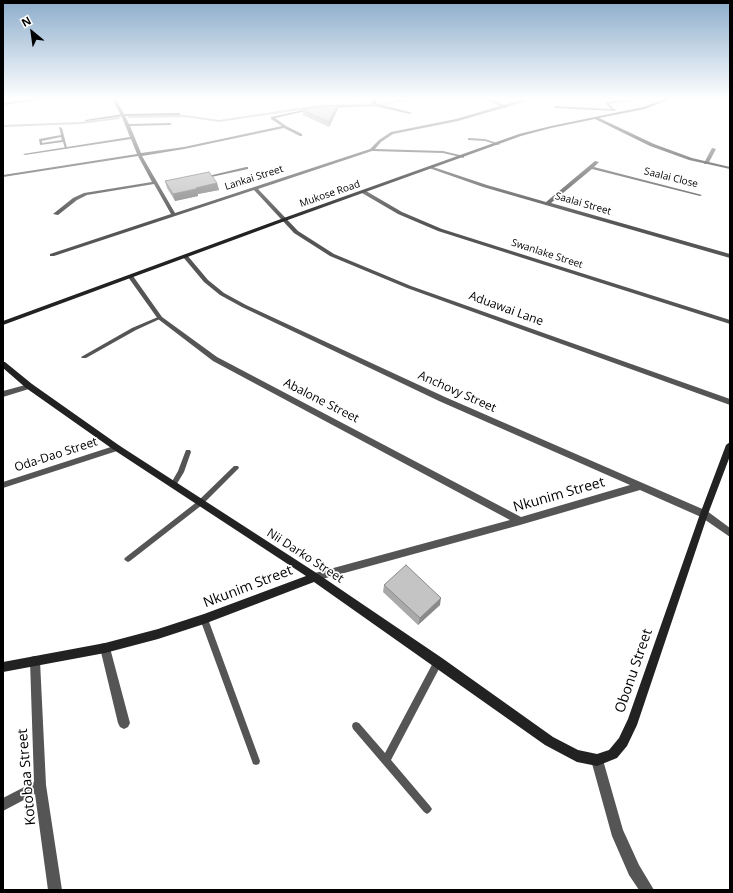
<!DOCTYPE html>
<style>
body{margin:0}
#map{position:relative;width:733px;height:893px;overflow:hidden;background:#fff;font-family:"Open Sans",sans-serif}
canvas{display:block}
.frame{position:absolute;inset:0;border:4px solid #000;pointer-events:none}
.north{position:absolute;left:12px;top:12px;width:40px;height:40px;-webkit-text-stroke:3px #fff;paint-order:stroke;rotate:331deg;font-size:11px;font-weight:700;line-height:16px;text-align:center;color:#000}
.north::after{content:'';display:block;margin:auto;width:14px;height:18px;background:#000;clip-path:polygon(50% 0,100% 100%,50% 72%,0 100%)}
</style>
<div id="map">
<canvas width="733" height="893"></canvas>
<div class="frame"></div>
<div class="north">N</div>
</div>
<script>
const ctx = document.querySelector('canvas').getContext('2d');
ctx.lineJoin = 'round';
const shape = rows => new Path2D(rows.map(r => 'M' + r).join(''));
function stroke(path, color, width, dash) { ctx.strokeStyle = color; ctx.lineWidth = width; ctx.lineCap = dash ? 'butt' : 'round'; ctx.setLineDash(dash || []); ctx.stroke(path); }
function paint(path, color) { ctx.fillStyle = color; ctx.fill(path, 'evenodd'); }
function drawText(font, color, halo, rows, align = 'center') {
  ctx.font = font + ' "Open Sans",sans-serif'; ctx.lineWidth = 3.5; ctx.setLineDash([]); ctx.textBaseline = 'middle'; ctx.strokeStyle = halo; ctx.fillStyle = color; for (const [text, x, y, turn = 0] of rows) {
    ctx.save(); ctx.translate(x, y); ctx.rotate((+turn || 0) * Math.PI / 180); ctx.textAlign = isNaN(turn) ? turn : align; if (halo) ctx.strokeText(text, 0, 0); ctx.fillText(text, 0, 0); ctx.restore();
  }
}
stroke(shape([
 [129,117,185,116,219,121,319,106,387,104,409,99],
 [3,126,80,123,119,118]
]), '#a3a3a3', 2);
paint(shape([
 [632,99,641,99,609,104,614,109,616,109,615,111,555,108,554,107,555,106,611,109,606,104,606,102,632,99],
 [123,114,124,116,86,121,85,120,123,114],
 [59,127,62,128,67,148,65,148,63,142,40,145,39,139,61,135,59,127],
 [61,137,62,140,42,143,42,141,61,137],
 [469,138,485,139,500,144,498,145,485,141,468,140,468,138,469,138],
 [158,317,160,317,162,318,136,330,86,358,82,358,81,357,132,328,158,317],
 [186,450,190,450,191,452,184,472,175,487,171,487,170,485,178,471,186,450],
 [234,466,238,466,239,468,202,505,130,561,128,562,126,561,124,559,126,557,198,501,234,466],
 [204,615,207,616,208,619,260,761,259,764,256,765,253,764,252,761,200,619,201,616,204,615],
 [438,658,441,659,442,662,441,665,391,760,430,806,432,809,430,812,427,814,424,812,353,729,352,726,353,723,356,722,359,723,385,753,435,659,438,658]
]), '#555');
paint(shape([
 [33,99,45,99,3,105,3,103,33,99],
 [112,99,116,99,124,114,179,113,181,114,179,115,125,116,129,124,170,123,172,124,170,125,130,126,141,153,184,147,282,126,271,119,271,117,313,108,315,109,275,118,286,126,302,134,302,136,300,136,284,128,184,149,142,156,175,213,370,149,379,140,391,132,456,119,500,106,485,99,490,99,504,105,524,99,530,99,507,107,506,108,503,108,458,121,393,134,381,142,375,149,443,151,464,156,464,158,443,153,372,151,258,189,298,231,334,254,411,286,730,399,730,405,407,288,330,256,294,233,254,190,54,256,50,256,50,254,171,214,154,184,87,195,77,200,58,215,53,214,73,198,84,193,152,182,138,156,3,177,3,175,137,154,131,139,25,155,23,154,130,137,121,115,112,99],
 [373,99,377,99,376,104,391,107,412,113,410,114,374,106,327,108,325,107,327,106,371,105,372,104,373,99],
 [712,148,716,149,708,164,704,164,704,163,712,148],
 [595,161,599,162,594,167,702,195,700,196,592,169,551,203,730,254,730,258,483,187,429,168,433,167,487,185,546,202,595,161],
 [246,167,248,167,248,169,202,179,200,178,246,167],
 [362,191,366,191,402,212,442,229,730,320,730,324,438,231,398,214,362,193,362,191],
 [183,255,187,255,208,280,224,293,246,305,445,397,707,511,730,528,730,537,701,517,640,490,520,525,315,581,312,580,310,577,312,574,315,573,510,520,213,361,158,319,128,277,129,276,133,276,162,317,217,357,521,517,630,485,439,401,242,307,220,295,204,282,183,257,183,255],
 [29,384,32,384,33,386,32,388,3,397,3,391,29,384],
 [117,445,120,446,121,448,120,450,3,488,3,482,117,445],
 [105,643,109,644,110,648,130,723,128,727,124,729,120,727,118,723,100,648,101,644,105,643],
 [35,656,39,657,40,661,46,785,62,890,48,890,35,794,3,811,3,798,34,782,30,661,31,657,35,656],
 [597,754,601,756,603,760,623,830,639,865,654,890,639,890,629,875,612,836,591,760,593,756,597,754]
]), '#555');
paint(shape([
 [665,99,671,99,645,109,599,118,654,144,692,158,730,167,730,169,689,160,650,146,595,119,551,128,521,136,285,221,3,325,3,321,281,219,519,134,551,126,643,107,665,99],
 [3,362,5,362,32,384,120,446,318,574,442,658,553,737,578,750,597,754,609,750,619,738,628,719,700,514,726,445,730,442,730,456,708,514,637,725,627,746,617,758,597,766,577,762,545,745,314,582,204,624,158,639,105,653,3,672,3,662,105,643,158,629,204,614,306,576,114,450,26,388,3,368,3,362]
]), '#222');
paint(shape([
 [337,105,338,109,329,127,303,115,303,110],
 [165,181,217,183,219,190,198,194,198,196,175,201,167,188],
 [384,585,440,605,418,625,383,592]
]), '#a9a9a9');
paint(shape([
 [337,105,338,109,329,127,329,122],
 [217,183,219,190,198,194,198,196,175,201,173,194,196,188],
 [441,598,440,605,418,625,420,618]
]), '#898989');
const building = shape([
 [337,105,329,122,303,110,310,108,337,105],
 [209,172,217,183,196,188,196,189,173,194,165,181,209,172],
 [406,565,441,598,420,618,384,585,406,565]
]);
paint(building, '#c4c4c4');
stroke(building, '#898989', 1);
const sky = ctx.createLinearGradient(0, 0, 0, 224);
sky.addColorStop(0, '#8cadcc');
sky.addColorStop(0.44, '#fff');
sky.addColorStop(1, '#ffffff00');
ctx.fillStyle = sky;
ctx.fillRect(0, 0, 733, 224);
drawText('10px', '#000', '#fff', [
 ["Lankai Street",254,178,-18],
 ["Saalai Close",671,178,14],
 ["Mukose Road",330,194,-19],
 ["Saalai Street",583,204,16],
 ["Swanlake Street",547,254,18]
]);
drawText('12px', '#000', '#fff', [
 ["Aduawai Lane",506,309,20],
 ["Anchovy Street",457,392,24],
 ["Abalone Street",321,401,27],
 ["Oda-Dao Street",56,455,-18],
 ["Nii Darko Street",305,556,33]
]);
drawText('14px', '#000', '#fff', [
 ["Nkunim Street",559,495,-16],
 ["Nkunim Street",248,587,-21],
 ["Obonu Street",634,671,-71],
 ["Kotobaa Street",27,777,-95]
]);
</script>
